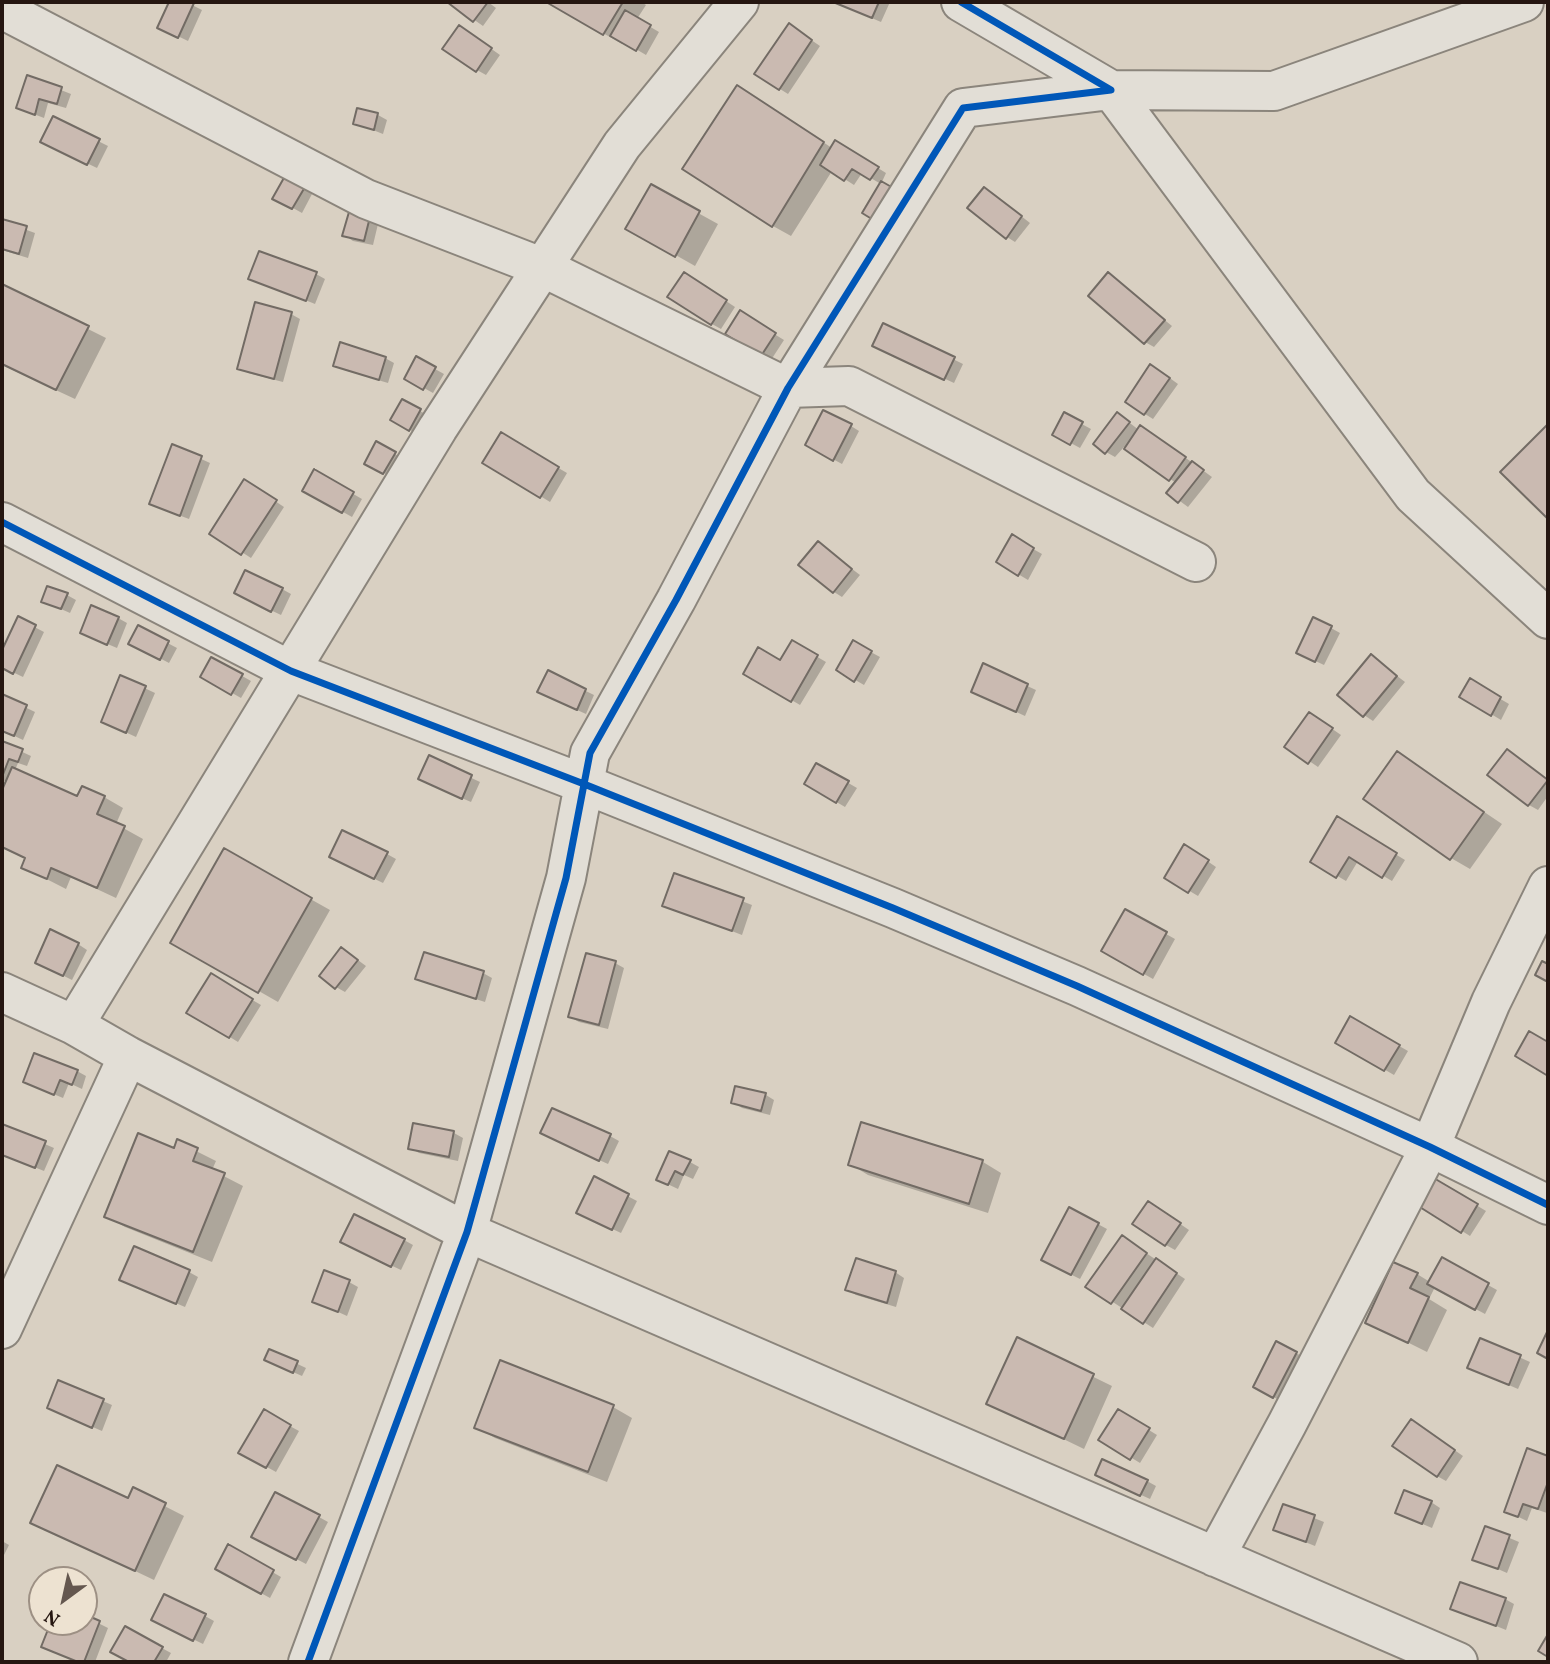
<!DOCTYPE html>
<style>
body{margin:0}
#map{position:relative;width:1550px;height:1664px;overflow:hidden;background:#d9d0c2;font-family:Vollkorn,serif}
canvas{display:block}
.frame{position:absolute;inset:0;border:4px solid #251611;pointer-events:none}
.north{position:absolute;left:28px;top:1566px;width:70px;height:70px;box-sizing:border-box;background:#ede2d1;border:2px solid #9d9084;border-radius:50%;rotate:213deg;font-size:19px;font-weight:700;line-height:28px;text-align:center;color:#251611}
.north::after{content:'';display:block;margin:auto;width:24px;height:32px;background:#64574f;clip-path:polygon(50% 0,100% 100%,50% 72%,0 100%)}
</style>
<div id="map">
<canvas width="1550" height="1664"></canvas>
<div class="frame"></div>
<div class="north">N</div>
</div>
<script>
const ctx = document.querySelector('canvas').getContext('2d');
ctx.lineJoin = 'round';
function paint(path, color) { ctx.fillStyle = color; ctx.fill(path, 'evenodd'); }
const shape = rows => new Path2D(rows.map(r => 'M' + r).join(''));
function stroke(path, color, width, dash) { ctx.strokeStyle = color; ctx.lineWidth = width; ctx.lineCap = dash ? 'butt' : 'round'; ctx.setLineDash(dash || []); ctx.stroke(path); }
paint(shape([
 [171,2,186,2,202,10,188,41,159,27],
 [449,2,488,2,496,8,483,26],
 [549,2,641,2,646,5,637,19,659,32,646,55,624,42,622,44],
 [834,2,890,2,881,22],
 [798,31,820,46,788,94,780,89],
 [469,33,500,55,486,75,477,70],
 [28,77,71,94,66,108,48,103,44,118,18,108],
 [756,98,832,148,836,142,886,173,881,184,862,173,854,185,832,171,791,236,773,226],
 [358,110,378,115,387,120,383,134,355,123],
 [54,119,108,146,97,168,51,146],
 [286,179,312,194,302,213,275,198],
 [651,187,718,224,695,266,628,228],
 [993,194,1030,223,1015,242,1007,237],
 [350,214,378,224,373,245,353,241,344,235],
 [2,221,35,233,28,258,2,250],
 [316,274,325,279,315,304,251,278],
 [1108,274,1172,326,1154,347,1145,342],
 [693,279,735,307,721,329,712,324],
 [2,286,106,338,75,399,2,365],
 [740,313,784,340,771,360,727,334],
 [291,314,300,319,283,382,248,373,239,368],
 [884,325,963,364,954,383,883,350],
 [385,358,394,363,388,383,344,370,335,365],
 [417,359,444,374,433,393,406,378],
 [1160,371,1178,384,1153,419,1145,414],
 [402,401,429,416,419,435,392,420],
 [1118,414,1139,430,1150,432,1212,477,1188,507,1169,493,1176,483,1124,447,1115,457,1106,452],
 [1065,415,1091,429,1080,448,1054,434],
 [851,426,859,431,842,464,807,445],
 [502,435,567,473,550,502,485,462],
 [377,444,404,459,393,478,366,463],
 [173,446,210,463,189,519,160,508],
 [315,472,362,499,352,517,304,490],
 [254,487,284,507,251,558,212,533],
 [1012,537,1042,554,1028,580,998,562],
 [818,543,860,575,842,597,834,592],
 [282,589,291,594,281,615,245,598],
 [67,595,76,600,70,613,43,601],
 [118,618,127,623,117,648,91,637],
 [19,619,44,632,23,677,2,667,2,654],
 [139,628,177,648,169,663,131,643],
 [1331,628,1340,633,1324,665,1307,657],
 [792,642,826,662,800,705,745,673,780,662],
 [854,643,880,657,864,685,838,670],
 [1371,656,1405,682,1373,721,1364,715],
 [212,659,251,681,241,698,202,676],
 [984,666,1036,690,1025,716,982,696],
 [549,673,594,695,586,714,548,697],
 [121,677,155,693,136,737,112,726],
 [1470,681,1509,704,1501,720,1461,696],
 [2,696,35,712,23,740,2,730],
 [1318,719,1341,735,1318,767,1287,746],
 [3,743,31,756,27,766,18,763,15,770,78,798,104,797,123,808,116,824,143,839,116,898,71,877,66,889,23,867,27,859,2,848,2,794,7,782,2,780],
 [1397,753,1502,824,1470,869,1451,858],
 [1516,756,1548,781,1548,796,1538,810,1529,805],
 [429,758,480,782,471,802,429,784],
 [817,765,857,788,845,807,806,784],
 [1338,819,1405,860,1392,881,1358,861,1346,881,1312,861],
 [225,851,330,910,278,1002,173,942],
 [1194,852,1216,867,1198,896,1166,877],
 [387,854,396,859,383,883,340,862],
 [675,875,752,905,742,935,664,905],
 [1125,911,1175,939,1153,979,1103,951],
 [78,944,87,950,72,980,46,967],
 [351,955,366,966,345,992,336,987],
 [615,963,624,968,608,1029,579,1022,570,1017],
 [483,973,492,978,485,1002,426,983,417,978],
 [211,976,261,1005,238,1042,189,1012],
 [1350,1018,1408,1051,1394,1075,1337,1042],
 [77,1071,86,1076,82,1089,69,1083,63,1098,25,1082],
 [736,1088,766,1095,774,1100,770,1115,742,1108,733,1102],
 [862,1124,983,1162,1001,1173,988,1213,868,1175,850,1164],
 [415,1125,454,1133,463,1138,458,1161,419,1153,410,1148],
 [3,1126,54,1148,44,1171,2,1154],
 [610,1136,619,1141,608,1164,551,1138],
 [178,1142,216,1161,212,1170,243,1186,212,1262,125,1227,106,1216,175,1150],
 [690,1162,699,1167,693,1179,684,1175,678,1189,659,1180],
 [595,1179,637,1201,621,1233,587,1217],
 [1433,1179,1486,1211,1470,1236,1417,1203],
 [1157,1208,1189,1230,1175,1250,1166,1245],
 [1070,1209,1107,1229,1080,1279,1052,1265],
 [404,1240,413,1245,401,1270,352,1247],
 [1131,1243,1185,1279,1153,1328,1088,1286],
 [1443,1260,1497,1290,1485,1314,1435,1287,1429,1299,1447,1310,1427,1352,1367,1322,1417,1274,1430,1282],
 [189,1272,198,1277,185,1307,131,1284],
 [895,1272,904,1278,896,1307,856,1295,847,1289],
 [349,1282,358,1287,347,1316,314,1301],
 [1018,1340,1112,1386,1084,1449,989,1403],
 [1481,1340,1530,1362,1518,1389,1469,1368],
 [270,1351,306,1368,302,1376,275,1364],
 [1296,1353,1305,1358,1283,1402,1264,1392],
 [501,1362,613,1407,632,1418,607,1482,495,1438,476,1427],
 [59,1382,112,1405,102,1431,58,1412],
 [1118,1411,1157,1435,1140,1463,1101,1439],
 [264,1412,299,1431,276,1472,240,1452],
 [1420,1426,1463,1456,1446,1481,1437,1476],
 [1528,1450,1548,1458,1548,1510,1547,1513,1532,1508,1527,1521,1506,1511],
 [1106,1479,1147,1481,1156,1486,1150,1499],
 [133,1490,184,1516,154,1580,32,1522,128,1500],
 [1431,1502,1440,1508,1432,1528,1406,1517],
 [1284,1506,1324,1522,1315,1546,1275,1530],
 [319,1517,328,1522,306,1564,262,1541],
 [1486,1528,1519,1542,1507,1573,1475,1559],
 [2,1541,9,1545,2,1559],
 [229,1547,281,1577,270,1598,217,1569],
 [1505,1599,1514,1604,1506,1630,1452,1608],
 [84,1616,108,1628,95,1662,79,1662,52,1651,53,1622,84,1622],
 [205,1616,214,1621,203,1644,162,1624],
 [125,1628,171,1653,166,1662,132,1662,113,1652]
]), '#0003');
const building = shape([
 [169,2,194,3,178,38,157,28,169,2],
 [447,2,488,2,473,22,447,2],
 [546,2,623,2,603,35,546,2],
 [833,2,879,2,872,18,833,2],
 [625,10,651,25,636,51,610,36,625,10],
 [789,23,812,40,779,90,754,74,789,23],
 [459,25,492,48,476,72,442,49,459,25],
 [27,75,62,87,57,104,39,99,35,115,16,108,27,75],
 [737,85,824,142,772,227,682,169,737,85],
 [357,108,378,113,374,130,353,124,357,108],
 [53,116,100,139,87,165,40,142,53,116],
 [835,140,879,167,870,180,852,169,844,181,820,165,835,140],
 [285,176,305,187,292,209,272,199,285,176],
 [881,181,895,189,875,221,862,213,881,181],
 [651,184,700,211,675,257,625,229,651,184],
 [984,187,1022,216,1006,239,967,208,984,187],
 [349,212,370,217,364,241,342,236,349,212],
 [2,219,27,226,19,254,2,249,2,219],
 [259,251,317,272,306,301,248,279,259,251],
 [684,272,727,300,711,325,667,297,684,272],
 [1108,272,1165,320,1144,344,1088,296,1108,272],
 [2,284,89,326,56,390,2,364,2,284],
 [255,302,292,312,274,379,237,369,255,302],
 [740,310,776,333,761,356,725,334,740,310],
 [883,323,955,357,944,380,872,346,883,323],
 [340,342,386,357,379,380,333,366,340,342],
 [416,356,436,367,423,390,404,379,416,356],
 [1150,364,1170,378,1144,415,1125,402,1150,364],
 [402,399,421,409,409,431,390,420,402,399],
 [823,410,852,424,833,461,805,445,823,410],
 [1064,412,1083,422,1070,445,1052,435,1064,412],
 [1117,412,1130,422,1105,454,1093,444,1117,412],
 [1548,424,1548,519,1500,472,1548,424],
 [1140,425,1186,457,1169,481,1124,449,1140,425],
 [501,432,559,467,540,498,482,463,501,432],
 [376,441,396,452,383,474,364,464,376,441],
 [172,444,202,456,180,516,149,504,172,444],
 [1192,461,1204,470,1178,503,1166,493,1192,461],
 [314,469,354,492,342,513,302,491,314,469],
 [244,479,277,500,241,555,209,534,244,479],
 [1012,534,1034,548,1018,576,996,562,1012,534],
 [818,541,852,569,833,593,798,565,818,541],
 [245,570,283,588,271,612,234,593,245,570],
 [47,586,68,593,61,609,41,602,47,586],
 [91,605,119,617,107,645,80,633,91,605],
 [18,616,36,625,13,674,2,668,2,650,18,616],
 [1313,617,1332,626,1315,662,1296,653,1313,617],
 [138,625,169,641,160,660,128,644,138,625],
 [792,640,818,655,791,702,743,674,758,647,780,660,792,640],
 [853,640,872,651,854,682,836,670,853,640],
 [1371,654,1397,676,1363,717,1337,695,1371,654],
 [211,657,243,674,231,695,200,677,211,657],
 [983,663,1028,684,1016,712,971,692,983,663],
 [548,670,586,689,577,710,537,692,548,670],
 [120,675,146,686,126,733,101,722,120,675],
 [1470,678,1501,697,1491,716,1459,697,1470,678],
 [2,694,27,705,14,736,2,731,2,694],
 [1309,712,1333,728,1308,764,1284,747,1309,712],
 [2,741,23,749,18,762,9,759,2,777,2,741],
 [1507,749,1548,780,1528,806,1487,775,1507,749],
 [1397,751,1484,812,1450,860,1363,799,1397,751],
 [429,755,472,775,462,799,418,779,429,755],
 [816,763,849,781,836,803,804,784,816,763],
 [12,767,77,796,82,786,105,796,97,814,125,826,97,888,51,868,47,879,21,868,25,858,2,847,2,790,12,767],
 [1337,816,1397,853,1382,878,1349,857,1336,878,1310,862,1337,816],
 [342,830,388,852,374,879,329,857,342,830],
 [1184,844,1209,860,1188,893,1164,878,1184,844],
 [224,848,312,898,258,993,170,943,224,848],
 [674,873,744,898,732,931,662,906,674,873],
 [1125,909,1167,932,1143,975,1101,951,1125,909],
 [50,929,79,943,63,976,35,963,50,929],
 [341,947,358,960,335,989,319,976,341,947],
 [424,952,484,971,476,999,415,979,424,952],
 [586,953,616,961,599,1025,568,1017,586,953],
 [1542,961,1548,964,1548,982,1535,975,1542,961],
 [211,973,253,999,229,1038,186,1013,211,973],
 [1350,1016,1400,1045,1384,1071,1335,1043,1350,1016],
 [1529,1031,1548,1042,1548,1076,1515,1056,1529,1031],
 [34,1053,78,1070,72,1085,60,1080,54,1095,23,1082,34,1053],
 [735,1086,766,1093,761,1111,731,1103,735,1086],
 [552,1108,611,1134,599,1161,540,1133,552,1108],
 [861,1122,983,1160,969,1204,848,1165,861,1122],
 [413,1123,454,1131,449,1157,408,1149,413,1123],
 [2,1124,46,1141,35,1168,2,1155,2,1124],
 [138,1133,174,1148,177,1139,198,1148,193,1161,225,1173,193,1252,104,1217,138,1133],
 [669,1151,691,1160,683,1175,675,1171,668,1185,656,1180,669,1151],
 [594,1176,629,1194,612,1230,576,1213,594,1176],
 [1432,1177,1478,1204,1461,1233,1415,1204,1432,1177],
 [1148,1201,1181,1223,1165,1246,1132,1224,1148,1201],
 [1069,1207,1099,1223,1071,1275,1041,1260,1069,1207],
 [354,1214,405,1239,391,1267,340,1242,354,1214],
 [1122,1235,1147,1253,1111,1304,1085,1287,1122,1235],
 [134,1246,190,1270,176,1304,119,1280,134,1246],
 [1442,1257,1489,1283,1475,1310,1427,1284,1442,1257],
 [856,1258,896,1271,887,1303,845,1290,856,1258],
 [1156,1258,1177,1273,1143,1324,1121,1309,1156,1258],
 [1393,1262,1418,1273,1410,1288,1429,1297,1408,1343,1365,1323,1393,1262],
 [324,1270,350,1280,338,1312,312,1302,324,1270],
 [1548,1330,1548,1359,1537,1353,1548,1330],
 [1017,1337,1094,1374,1064,1439,986,1404,1017,1337],
 [1480,1338,1521,1355,1509,1385,1467,1368,1480,1338],
 [1276,1341,1297,1352,1273,1398,1253,1387,1276,1341],
 [269,1349,298,1361,293,1373,264,1360,269,1349],
 [500,1360,614,1405,588,1472,474,1428,500,1360],
 [58,1380,104,1399,92,1428,47,1408,58,1380],
 [264,1409,291,1425,266,1468,238,1453,264,1409],
 [1118,1409,1150,1428,1130,1460,1098,1440,1118,1409],
 [1411,1419,1455,1450,1437,1477,1392,1446,1411,1419],
 [1527,1448,1548,1456,1548,1482,1538,1509,1523,1504,1518,1517,1504,1512,1527,1448],
 [1102,1459,1148,1480,1140,1496,1095,1475,1102,1459],
 [57,1465,128,1498,133,1487,166,1503,135,1571,30,1523,57,1465],
 [1404,1490,1432,1501,1422,1524,1395,1513,1404,1490],
 [275,1492,320,1515,296,1560,251,1537,275,1492],
 [1283,1504,1315,1515,1306,1542,1273,1530,1283,1504],
 [1485,1526,1510,1535,1498,1569,1472,1560,1485,1526],
 [228,1544,274,1570,261,1594,215,1569,228,1544],
 [1460,1582,1506,1598,1496,1626,1450,1609,1460,1582],
 [164,1594,206,1614,193,1641,151,1620,164,1594],
 [84,1614,100,1621,84,1662,78,1662,41,1647,51,1622,84,1622,84,1614],
 [125,1626,163,1647,154,1662,129,1662,110,1652,125,1626],
 [1548,1634,1548,1657,1538,1651,1548,1634]
]);
paint(building, '#cabab1');
stroke(building, '#726b64', 2);
const minor = shape([
 [2,9,366,199,544,268,788,388,849,386,1196,562],
 [1111,90,1413,495,1548,619],
 [1111,90,1274,91,1524,2],
 [2,522,291,671,584,784,893,908,1077,986,1430,1147,1548,1205],
 [2,992,74,1025,128,1056,467,1232,1458,1662],
 [74,1025,438,428,622,145,739,2],
 [2,1329,128,1056],
 [1215,1557,1287,1424,1430,1147,1491,1002,1548,886],
 [308,1662,467,1232,566,878,590,753,676,600,788,388,963,108,1111,90,961,2]
]);
stroke(minor, '#8b857c', 42);
stroke(minor, '#e2ded6', 38);
stroke(shape([
 [2,522,291,671,584,784,893,908,1077,986,1430,1147,1548,1205],
 [308,1662,467,1232,566,878,590,753,676,600,788,388,963,108,1111,90,961,2]
]), '#0057b8', 7);
</script>
